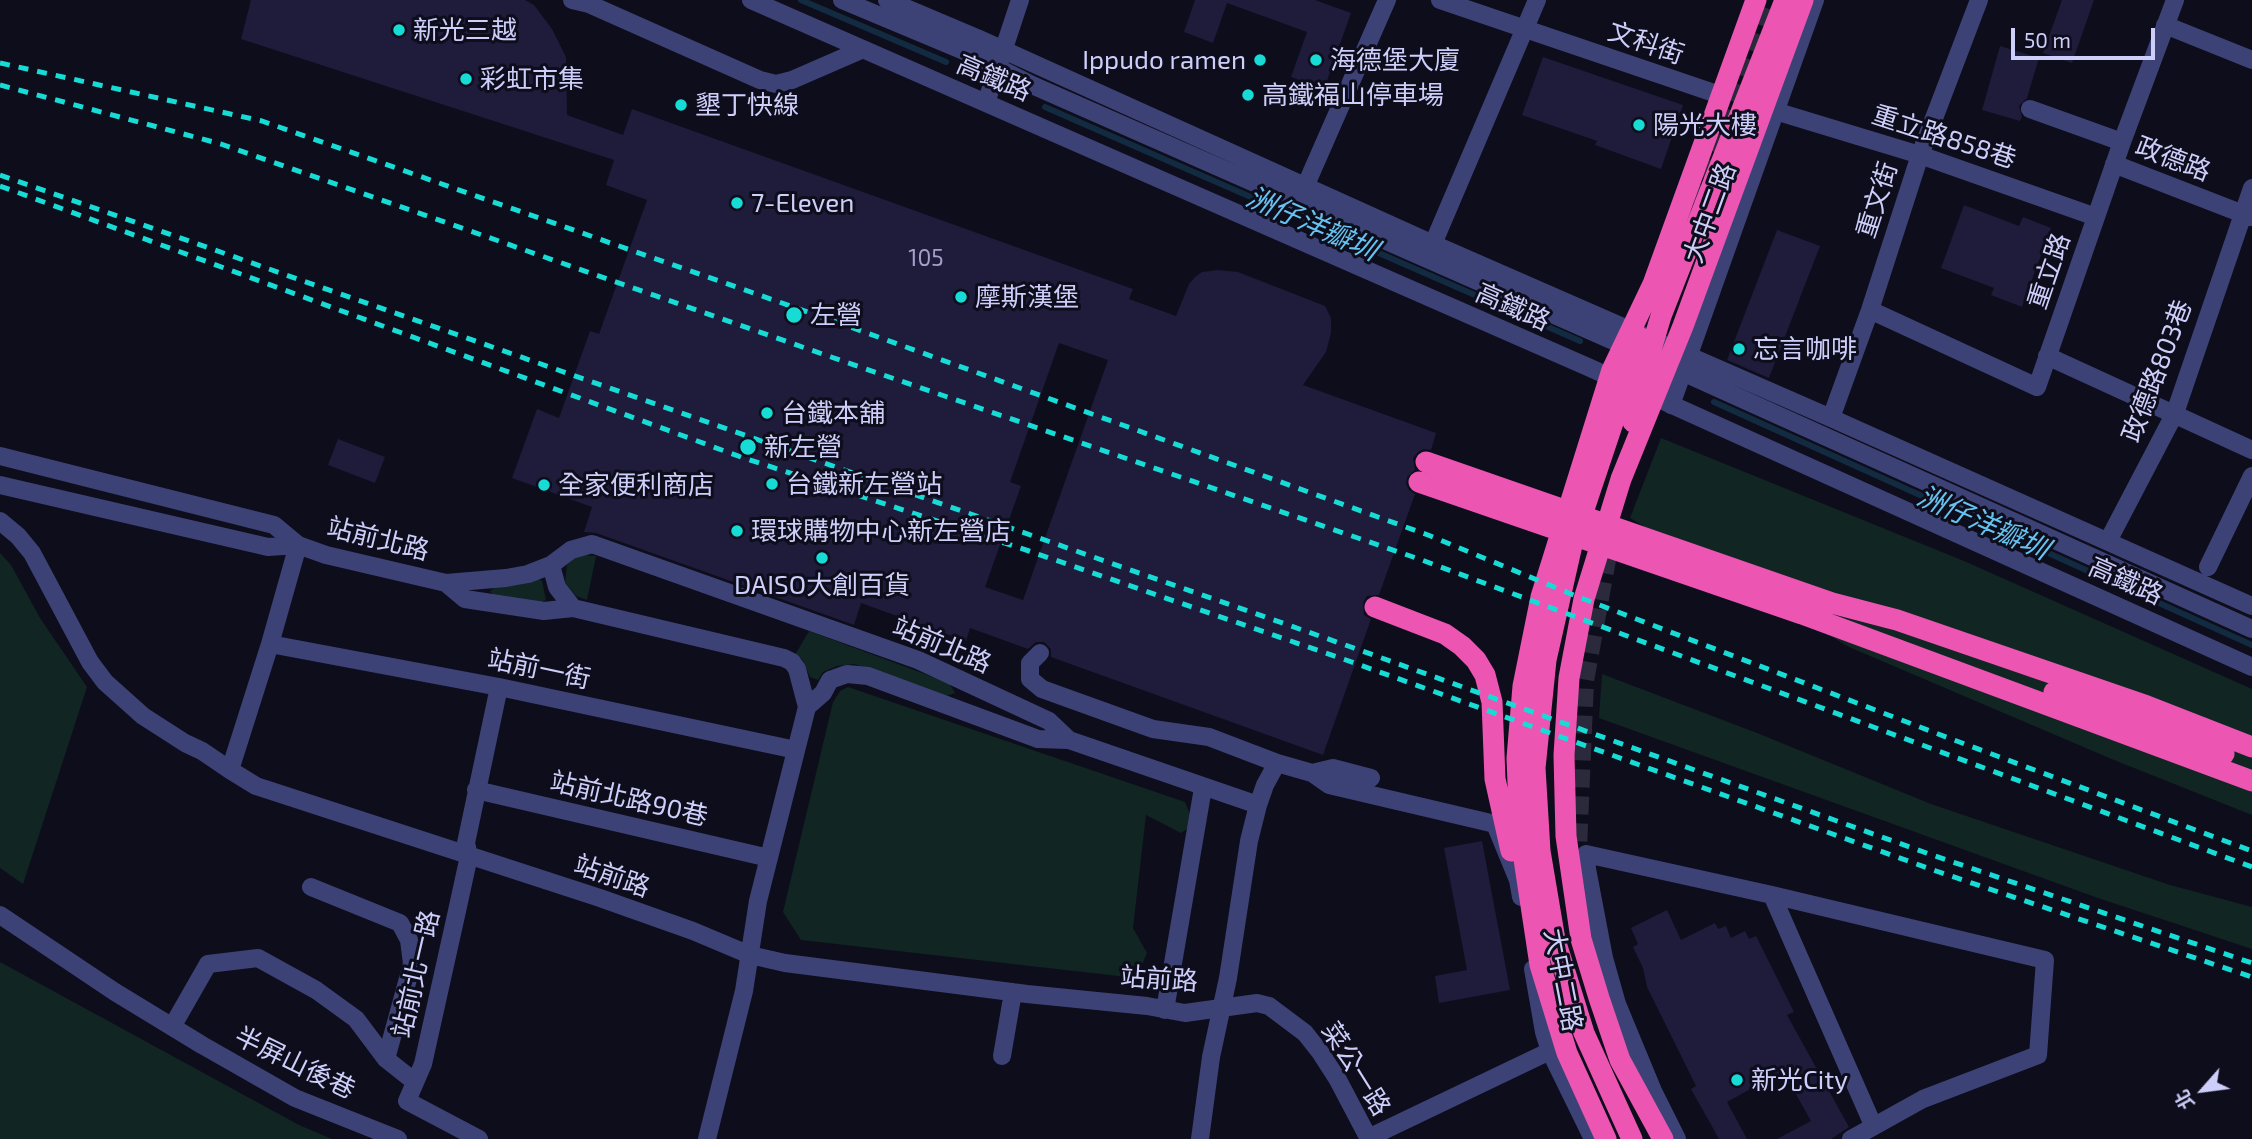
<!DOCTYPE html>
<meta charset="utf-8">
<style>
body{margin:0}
#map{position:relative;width:2252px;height:1139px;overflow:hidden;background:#0e0d1c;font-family:"Exo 2","Noto Sans TC",sans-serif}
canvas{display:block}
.north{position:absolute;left:2168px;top:1055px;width:70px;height:70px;-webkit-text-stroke:5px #0e0d1c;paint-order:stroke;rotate:242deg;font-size:19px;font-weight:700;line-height:28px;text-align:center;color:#cdcefa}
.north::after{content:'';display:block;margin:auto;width:24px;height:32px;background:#cdcefa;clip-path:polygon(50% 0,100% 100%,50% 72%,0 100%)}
.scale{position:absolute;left:2011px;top:28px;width:144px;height:32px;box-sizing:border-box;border:4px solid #cdcefa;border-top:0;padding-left:9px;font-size:21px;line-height:24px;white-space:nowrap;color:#cdcefa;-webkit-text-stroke:5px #0e0d1c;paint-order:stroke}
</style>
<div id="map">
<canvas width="2252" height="1139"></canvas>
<div class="north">北</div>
<div class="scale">50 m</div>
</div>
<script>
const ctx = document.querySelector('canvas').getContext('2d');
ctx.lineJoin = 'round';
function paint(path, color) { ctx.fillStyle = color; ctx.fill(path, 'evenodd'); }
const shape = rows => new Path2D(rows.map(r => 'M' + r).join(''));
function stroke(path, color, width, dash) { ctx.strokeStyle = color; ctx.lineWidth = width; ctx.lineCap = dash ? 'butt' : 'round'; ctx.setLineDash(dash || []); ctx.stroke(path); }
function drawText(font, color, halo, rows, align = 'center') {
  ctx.font = font + ' "Exo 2","Noto Sans TC",sans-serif'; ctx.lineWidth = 6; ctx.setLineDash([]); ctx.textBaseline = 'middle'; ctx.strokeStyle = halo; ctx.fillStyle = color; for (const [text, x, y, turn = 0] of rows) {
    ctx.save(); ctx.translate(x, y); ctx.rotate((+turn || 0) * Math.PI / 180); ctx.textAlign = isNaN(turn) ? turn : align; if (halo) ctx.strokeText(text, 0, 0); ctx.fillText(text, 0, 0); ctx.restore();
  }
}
paint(shape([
 [1661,438,1964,561,2252,689,2252,815,2114,760,1849,647,1630,518],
 [0,553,11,565,40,618,87,687,23,884,0,868],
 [584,555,596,556,587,600,576,596,565,582,567,565,574,558],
 [538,578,542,581,546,600,536,604,494,597,490,591,497,586,518,585],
 [809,631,949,683,955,693,943,697,854,664,837,666,823,672,818,680,810,677,802,659,795,655],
 [1602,674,1757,733,1931,804,2170,885,2252,907,2252,949,2098,898,1599,718],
 [848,687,1185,802,1190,814,1190,827,1181,833,1146,815,1133,928,1147,953,1136,978,801,940,783,912,833,702,840,691],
 [0,962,299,1125,332,1139,0,1139]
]), '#112522');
stroke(shape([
 [801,0,946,62],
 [1045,107,1580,341],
 [1714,402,2252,645]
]), '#122b40', 6);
paint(shape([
 [251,0,525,0,534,5,552,29,566,57,567,115,623,135,632,109,1133,289,1129,299,1176,316,1189,284,1195,277,1202,272,1218,270,1238,272,1325,306,1331,318,1331,333,1326,352,1303,385,1436,433,1431,450,1424,449,1418,452,1413,458,1415,470,1407,477,1406,484,1409,490,1415,494,1379,595,1367,596,1363,603,1364,615,1371,619,1323,755,1051,657,1051,649,1044,642,1036,642,1028,649,970,628,966,641,861,603,854,625,596,533,584,532,592,507,512,478,537,409,559,418,590,331,599,334,647,200,606,185,614,160,241,39],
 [1059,343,1108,360,1023,600,985,587,1021,486,1010,482],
 [1195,0,1315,0,1351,13,1324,89,1291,77,1307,32,1227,3,1213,43,1184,32],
 [2062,0,2094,0,2072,63,2043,53],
 [2000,46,2039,58,2027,98,2019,106,2022,117,2020,121,1982,110],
 [1543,57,1683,105,1661,169,1595,145,1597,141,1522,115],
 [1964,205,2019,226,2023,217,2051,228,2022,307,1991,295,1994,288,1941,268],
 [1777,230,1820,246,1769,378,1727,360],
 [338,439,385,457,375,483,328,465],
 [1482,841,1510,990,1439,1003,1435,976,1467,970,1444,848],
 [1667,910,1681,940,1715,923,1718,929,1726,926,1731,938,1745,931,1749,939,1756,936,1794,1012,1787,1015,1849,1127,1831,1139,1777,1139,1811,1121,1783,1071,1727,1102,1747,1139,1719,1139,1691,1089,1696,1086,1647,987,1643,968,1633,947,1638,944,1631,928]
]), '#1e1b3b');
stroke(shape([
 [1684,227,1729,117,1767,0],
 [1582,868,1578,849,1585,681,1611,538]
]), '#2b2a3d', 18, [18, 9]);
stroke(shape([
 [572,0,589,4,760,80,776,84,792,80,861,50],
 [751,0,1588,367,2252,667],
 [842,0,971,54,1032,85,1618,343,2252,629],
 [887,0,977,38,1433,244,1831,418,2252,606],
 [1440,0,1717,94],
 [2165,25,2252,60],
 [986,103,1020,0],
 [2030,109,2122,142],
 [1775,111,1920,155,2096,217],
 [2114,164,2251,217],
 [1305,187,1387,0],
 [1433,244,1537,0],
 [1870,310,2037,387,2122,142,2175,0],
 [2047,356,2252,450],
 [1671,405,1815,0],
 [1831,418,1870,310,1920,155,1979,0],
 [0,456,274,525,298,545],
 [0,485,268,547,298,545,326,555,446,583,506,578,528,574,551,565,571,550,592,544,918,660,1049,721,1069,740],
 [0,521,18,536,32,553,90,662,105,682,143,716,185,743,202,751,230,770],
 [2108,541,2175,413,2252,188],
 [298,545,270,644,230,770,256,786,600,898,693,931,750,955,785,963,1027,994,1147,1006,1185,1013,1257,1003,1269,1006,1305,1033,1320,1052,1338,1080,1369,1139],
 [551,565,557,587,573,608],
 [2208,567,2252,476],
 [446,583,465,599,544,611,573,608,784,658,792,662,797,669,807,707,758,901,744,991,707,1139],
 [270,644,499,687,796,750],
 [1040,653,1030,663,1030,679,1042,689,1153,729,1209,737,1277,763],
 [807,707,823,693,830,680,847,674,868,676,1038,739,1069,740,1258,805,1249,841,1228,978,1211,1057,1200,1139],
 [1312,773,1333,768,1371,778],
 [476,790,769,858],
 [1258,805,1265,785,1277,763,1312,773,1329,785,1495,824,1518,880,1521,897],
 [311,887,400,923,409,940,412,964,386,1059],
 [1772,895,1873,1125],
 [0,915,115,992,202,1045,295,1098,398,1139],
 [1533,969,1544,1032,1550,1051,1593,1139],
 [1165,1010,1203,788],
 [172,1027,208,964,258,958,316,990,356,1019,386,1059,415,1082],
 [1002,1056,1013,992],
 [1368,1138,1550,1051],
 [479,1139,407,1101,423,1064,457,911,469,856,466,843,499,687],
 [1677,1139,1653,1091,1617,1004,1604,958,1587,869,1586,854,1772,895,2045,960,2038,1055,1923,1099,1851,1139]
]), '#3d4276', 18);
stroke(shape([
 [1633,422,1641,383,1661,316,1785,0],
 [1426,462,1832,603,1897,620,2147,706,2252,747],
 [1419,482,1802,614,2252,781],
 [1375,607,1445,634,1462,646,1476,660,1485,675,1492,702,1495,779,1511,851],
 [2054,692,2224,754],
 [1606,1139,1567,1053,1540,965,1520,833,1517,758,1523,686,1541,597,1612,370,1653,284,1756,0],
 [1632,1139,1584,1033,1555,940,1540,851,1535,768,1546,660,1572,545,1628,378,1639,337],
 [1663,1139,1620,1060,1599,998,1581,939,1566,836,1564,755,1569,678,1584,599,1621,479,1683,326,1803,0]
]), '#ed55b2', 21);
stroke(shape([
 [0,63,262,121,842,324,1428,535,1576,596,1954,740,2252,851],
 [0,85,221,144,831,357,1419,559,2252,867],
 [0,175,1351,647,1932,855,2252,963],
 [0,186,741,457,1029,551,1346,660,1936,871,2252,977]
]), '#17dcd6', 5, [10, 9]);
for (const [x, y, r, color] of [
 [399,30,7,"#17dcd6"],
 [1260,60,7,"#17dcd6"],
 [1316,60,7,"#17dcd6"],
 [466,79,7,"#17dcd6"],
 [1248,95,7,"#17dcd6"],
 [681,105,7,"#17dcd6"],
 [1639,125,7,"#17dcd6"],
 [737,203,7,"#17dcd6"],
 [961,297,7,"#17dcd6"],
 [794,315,9,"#17dcd6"],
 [1739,349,7,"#17dcd6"],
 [767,413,7,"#17dcd6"],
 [748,447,9,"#17dcd6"],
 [772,484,7,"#17dcd6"],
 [544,485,7,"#17dcd6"],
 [737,531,7,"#17dcd6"],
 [822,558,7,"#17dcd6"],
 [1737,1080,7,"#17dcd6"]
]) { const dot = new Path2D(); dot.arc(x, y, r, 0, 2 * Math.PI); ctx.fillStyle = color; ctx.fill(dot); stroke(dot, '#0e0d1c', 2.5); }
drawText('23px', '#a1a1ca', null, [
 ["105",926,258]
]);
drawText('26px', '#cdcefa', '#0e0d1c', [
 ["新光三越",413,30],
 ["Ippudo ramen",1246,60,"right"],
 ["海德堡大廈",1330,60],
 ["彩虹市集",480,79],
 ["高鐵福山停車場",1262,95],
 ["墾丁快線",695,105],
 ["陽光大樓",1653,125],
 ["7-Eleven",751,203],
 ["摩斯漢堡",975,297],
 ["左營",810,315],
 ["忘言咖啡",1753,349],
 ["台鐵本舖",781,413],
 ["新左營",764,447],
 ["台鐵新左營站",786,484],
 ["全家便利商店",558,485],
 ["環球購物中心新左營店",751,531],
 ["DAISO大創百貨",822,585,"center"],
 ["新光City",1751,1080]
], 'left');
drawText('26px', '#cdcefa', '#0e0d1c', [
 ["文科街",1646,43,19],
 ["高鐵路",994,78,23],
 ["重立路858巷",1944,137,18],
 ["政德路",2173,159,21],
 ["重文街",1877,200,-72],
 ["大中二路",1710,213,-70],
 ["重立路",2049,271,-71],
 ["高鐵路",1513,307,24],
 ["政德路803巷",2157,371,-69],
 ["站前北路",378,539,14],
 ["高鐵路",2126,581,24],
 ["站前北路",942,645,23],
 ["站前一街",539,669,12],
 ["站前北路90巷",629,799,13],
 ["站前路",612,876,19],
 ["站前北一路",416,974,-77],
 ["站前路",1159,979,4],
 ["大中二路",1563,980,79],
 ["半屏山後巷",295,1063,26],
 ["菜公一路",1356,1069,58]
]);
drawText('italic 28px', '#66c2ef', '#0e0d1c', [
 ["洲仔洋瓣圳",1312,224,24],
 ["洲仔洋瓣圳",1983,523,24]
]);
</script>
